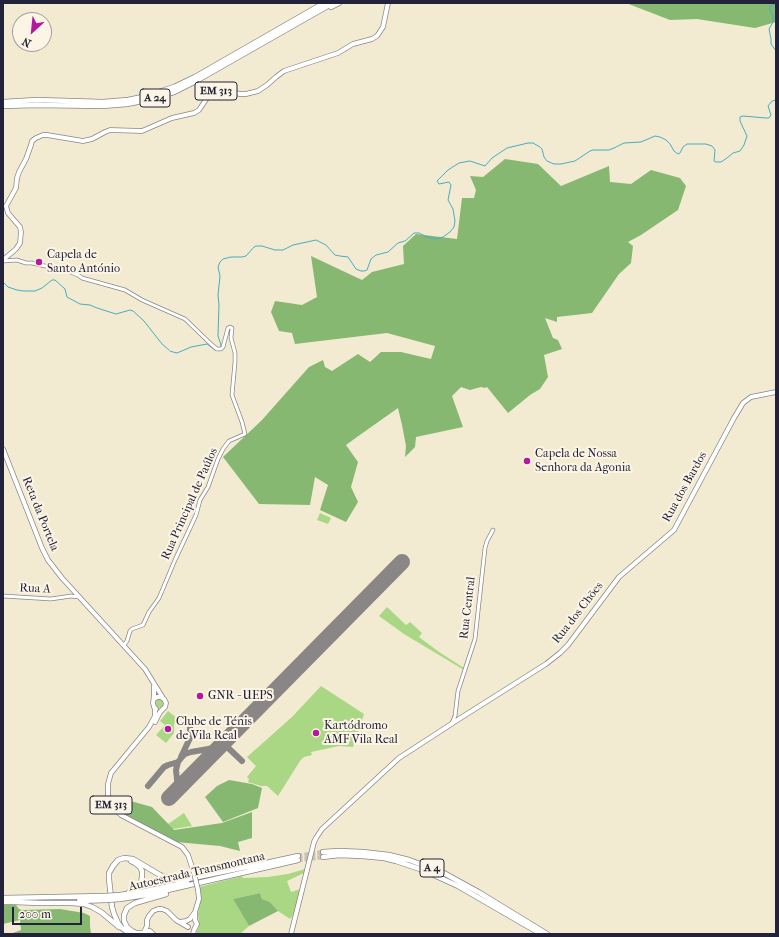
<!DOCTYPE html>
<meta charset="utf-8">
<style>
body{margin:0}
#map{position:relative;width:779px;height:937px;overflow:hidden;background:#f2ebd1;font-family:"IM FELL French Canon",serif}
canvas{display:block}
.frame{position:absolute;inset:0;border:4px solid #22223b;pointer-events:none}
.north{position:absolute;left:12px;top:12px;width:40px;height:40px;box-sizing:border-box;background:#fcf5e5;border:1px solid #a5a1a1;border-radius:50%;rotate:207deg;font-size:11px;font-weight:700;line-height:16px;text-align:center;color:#22223b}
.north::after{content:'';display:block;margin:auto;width:14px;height:18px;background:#b5179e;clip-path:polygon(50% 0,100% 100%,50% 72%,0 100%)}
.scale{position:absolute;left:12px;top:907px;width:70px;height:18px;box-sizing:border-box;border:2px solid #22223b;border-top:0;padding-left:5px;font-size:12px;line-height:14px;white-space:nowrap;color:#22223b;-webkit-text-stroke:3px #fcf5e5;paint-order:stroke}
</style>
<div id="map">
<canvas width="779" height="937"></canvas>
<div class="frame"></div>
<div class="north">N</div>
<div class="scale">200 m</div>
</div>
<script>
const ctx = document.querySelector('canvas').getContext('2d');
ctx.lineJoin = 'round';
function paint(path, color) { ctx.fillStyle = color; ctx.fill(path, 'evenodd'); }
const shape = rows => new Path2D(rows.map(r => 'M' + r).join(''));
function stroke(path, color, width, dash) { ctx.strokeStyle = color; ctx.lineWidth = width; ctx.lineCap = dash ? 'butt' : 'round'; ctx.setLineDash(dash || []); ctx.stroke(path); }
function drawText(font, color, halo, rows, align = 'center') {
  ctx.font = font + ' "IM FELL French Canon",serif'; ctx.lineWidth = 4; ctx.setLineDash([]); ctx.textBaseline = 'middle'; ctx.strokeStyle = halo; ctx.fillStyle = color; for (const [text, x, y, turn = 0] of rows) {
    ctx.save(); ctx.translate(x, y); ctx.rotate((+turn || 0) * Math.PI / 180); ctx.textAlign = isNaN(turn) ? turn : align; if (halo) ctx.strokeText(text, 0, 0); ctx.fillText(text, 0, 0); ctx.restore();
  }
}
paint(shape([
 [320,513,331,518,328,524,317,520],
 [387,607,406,625,410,622,422,633,419,637,439,652,464,668,464,670,404,634,379,616],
 [321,686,364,714,353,747,339,746,311,752,312,755,304,757,300,761,278,796,267,786,261,786,248,782,249,779,247,777,256,766,247,757,292,717],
 '154 703a5 5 0 1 1 10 0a5 5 0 1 1-10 0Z',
 [168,711,178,719,174,724,174,733,166,743,156,735,165,725,160,721],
 [184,813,192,826,173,829,168,824],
 [305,869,306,872,287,881,291,892,301,889,294,914,290,919,278,911,270,902,262,899,260,893,233,899,249,926,240,934,196,934,199,926,198,914,201,897,199,887,242,876,243,878,268,877,288,874]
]), '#a9d784');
paint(shape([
 [626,3,776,3,776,22,755,28,697,19,670,20],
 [505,159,538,164,561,186,609,166,610,182,631,184,651,170,680,178,686,186,678,210,641,235,628,242,633,246,631,263,619,274,592,313,557,317,557,322,545,318,553,338,558,340,562,349,544,355,548,377,540,389,530,395,508,413,487,387,485,388,481,387,470,390,461,387,452,396,463,427,416,437,415,447,405,457,406,446,402,425,398,408,357,437,346,445,358,462,351,487,358,502,346,522,320,510,328,485,315,477,310,505,259,504,223,457,262,420,309,367,323,360,325,367,332,371,358,354,370,362,381,352,401,352,431,359,435,346,387,333,295,344,292,333,279,331,271,312,275,301,302,305,317,297,311,256,362,280,372,272,404,264,403,246,416,234,457,239,462,198,474,198,476,190,470,176,483,177],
 [229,780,252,784,262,788,258,808,223,822,205,797,217,786],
 [109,795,152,807,174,830,222,823,252,812,252,838,238,842,240,851,220,846,176,842,123,815,114,806],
 [260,893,262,899,270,902,278,911,249,926,233,899],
 [3,905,16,905,19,909,22,910,60,909,84,913,90,916,90,926,91,934,10,934,21,930,20,920,3,924]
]), '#86b872');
stroke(shape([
 [776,4,771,5,770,7,770,10,773,16,773,22,769,29,771,39,771,44,776,51],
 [3,282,8,287,17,290,23,291,35,291,42,288,52,280,55,280,65,289,67,297,80,304,90,305,97,308,116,314,130,310,133,311,144,321,162,344,169,350],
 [220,348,221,345,218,336,219,305,218,295,220,276,218,267,220,262,223,259,231,257,242,257,246,256,254,247,256,246,262,246,275,250,283,250,293,245,316,240,326,245,335,255,340,256,348,257,356,269,361,271,364,271,367,270,371,259,376,255,388,252,398,243,405,241,414,233,419,233,427,237,436,239,443,237,450,232,454,227,455,221,453,209,448,200,451,185,449,182,439,184,437,181,448,170,459,163,470,161,485,166,492,158,507,148,528,143,533,143,540,147,542,149,544,157,547,161,554,164,561,164,575,161,590,151,593,150,609,150,614,148,624,143,641,142,655,136,660,137,666,140,670,144,674,151,678,154,680,153,683,147,687,144,706,144,712,146,715,150,714,161,716,162,721,162,727,158,733,153,740,151,744,145,747,136,740,121,740,117,743,116,766,118,769,118,771,115,768,106,772,101,776,100],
 [170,351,173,352,177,353,191,347,207,344,215,350,218,350]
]), '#45adc4', 1);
stroke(shape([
 [223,743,242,761],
 [181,757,190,738,190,725],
 [148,786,164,767,168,765,178,762],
 [178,789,176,770,178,762,182,757,185,754,191,752,220,747]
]), '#8a8686', 6);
stroke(shape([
 [169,798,402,562]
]), '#8a8686', 16);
stroke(shape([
 [298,856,323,852],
 [298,860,323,857]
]), '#c8c3b3', 4.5, [4.5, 2]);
const minor = shape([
 [3,261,17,260,26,263,32,263,45,266,60,268,78,275,82,278,125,290,142,300,185,319,212,345,217,349,221,349,223,347,228,328,230,327,232,328,231,338,235,353,235,362,232,395,242,422,245,434,229,441,223,449,218,459,208,487,200,500,196,515,190,528,175,560,159,598,149,612,143,625,132,629,130,631,127,641,124,645],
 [3,596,51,599,71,596,79,597],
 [452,723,455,716,458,691,475,639,485,548,487,541,493,530]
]);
const major = shape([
 [3,260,16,249,20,243,21,232,20,227,8,213,6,206,16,188,17,178,19,172,26,159,31,145,32,141,36,138,43,135,47,135,83,141,92,139,105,132,110,130,142,131,172,118,194,113,199,110,209,95,217,90,221,89,240,94,246,94,258,91,267,85,276,77,284,71,338,53,353,44,372,39,377,36,383,27,388,3],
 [3,449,42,548,48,560,62,578,145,669,163,698],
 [154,686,154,695,153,703,154,707,156,709],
 [154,699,157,697,161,697,164,699,166,703,165,707,160,712,155,722],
 [155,708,155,716,149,727,111,773,108,784,108,798,114,809,121,815,182,847,188,855,194,873],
 [180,922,186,921,190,919,195,912,199,899,198,890],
 [144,932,147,926,147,920,149,916,153,911,158,909,162,909,167,911,176,920,188,927],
 [144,933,146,931,150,931,153,934],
 [193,934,194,930,197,924,195,920,195,912],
 [291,934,314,842,316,838,322,829,399,758,459,719,546,664,560,653,568,645,619,577,674,530,734,418,743,403,751,397,776,392]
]);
const highway = shape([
 [331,7,339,3],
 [3,102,37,100,103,102,128,100,147,96,174,87,195,77,324,3],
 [3,106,36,105,102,106,127,104,147,100,174,92,196,81,333,3],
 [323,852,339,851,363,852,389,855,409,860,423,865,440,871,480,893,547,934],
 [323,857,339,855,362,856,384,858,396,861,423,870,458,886,541,934],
 [248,867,298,856],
 [129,892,134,890,139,887,141,883,142,877,142,871,140,867,135,863,131,861],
 [120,895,146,891,187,882],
 [3,898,105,896],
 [120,899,146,895,298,860],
 [79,901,106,900],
 [3,902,15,902],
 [14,902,40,903,72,903,84,904,92,907,101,912,119,927],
 [130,930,136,933,143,933],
 [132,931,127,927,124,921,124,915,127,908,135,903,166,894],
 [130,934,122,928,118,923,114,914,112,907,109,879,109,873,113,866,118,860,124,858,133,859,160,875,168,878,177,880,188,879,251,866]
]);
stroke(minor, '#8a8686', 4.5);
stroke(major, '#8a8686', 5.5);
stroke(highway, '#8a8686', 6);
stroke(minor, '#fff', 3);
stroke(major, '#fff', 4);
stroke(highway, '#fff', 4.5);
const majorBridge = shape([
 [194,873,198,890]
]);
const highwayBridge = shape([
 [105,896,120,895],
 [106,900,120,899]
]);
stroke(majorBridge, '#8a8686', 5.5, []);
stroke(highwayBridge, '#8a8686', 6, []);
stroke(majorBridge, '#fff', 4);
stroke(highwayBridge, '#fff', 4.5);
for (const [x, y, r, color] of [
 [39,262,4,"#b5179e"],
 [527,461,4,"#b5179e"],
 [200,696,4,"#b5179e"],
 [168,729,4,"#b5179e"],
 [316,733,4,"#b5179e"]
]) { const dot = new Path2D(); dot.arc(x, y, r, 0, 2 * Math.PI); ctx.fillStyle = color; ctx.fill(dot); stroke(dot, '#fcf5e5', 1.5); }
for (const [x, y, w] of [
 [216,91,42],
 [155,98,30],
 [111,805,42],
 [432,868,24]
]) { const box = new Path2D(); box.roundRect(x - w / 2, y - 9, w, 18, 3); ctx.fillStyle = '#fcf5e5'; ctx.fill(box); stroke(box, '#22223b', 1); }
drawText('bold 11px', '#22223b', null, [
 ["EM 313",216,91],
 ["A 24",155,98],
 ["EM 313",111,805],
 ["A 4",432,868]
]);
drawText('12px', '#22223b', '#fcf5e5', [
 ["Capela de",47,255],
 ["Santo António",47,269],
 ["Capela de Nossa",535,454],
 ["Senhora da Agonia",535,468],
 ["GNR - UEPS",208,696],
 ["Clube de Ténis",176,722],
 ["de Vila Real",176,736],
 ["Kartódromo",324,726],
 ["AMF Vila Real",324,740]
], 'left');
drawText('12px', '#22223b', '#fcf5e5', [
 ["Rua dos Bardos",685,487,-61],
 ["Rua Principal de Paúlos",190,504,-66],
 ["Reta da Portela",40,514,68],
 ["Rua A",35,589,3],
 ["Rua Central",468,608,-83],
 ["Rua dos Chões",578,613,-52],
 ["Autoestrada Transmontana",197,872,-13]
]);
</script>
